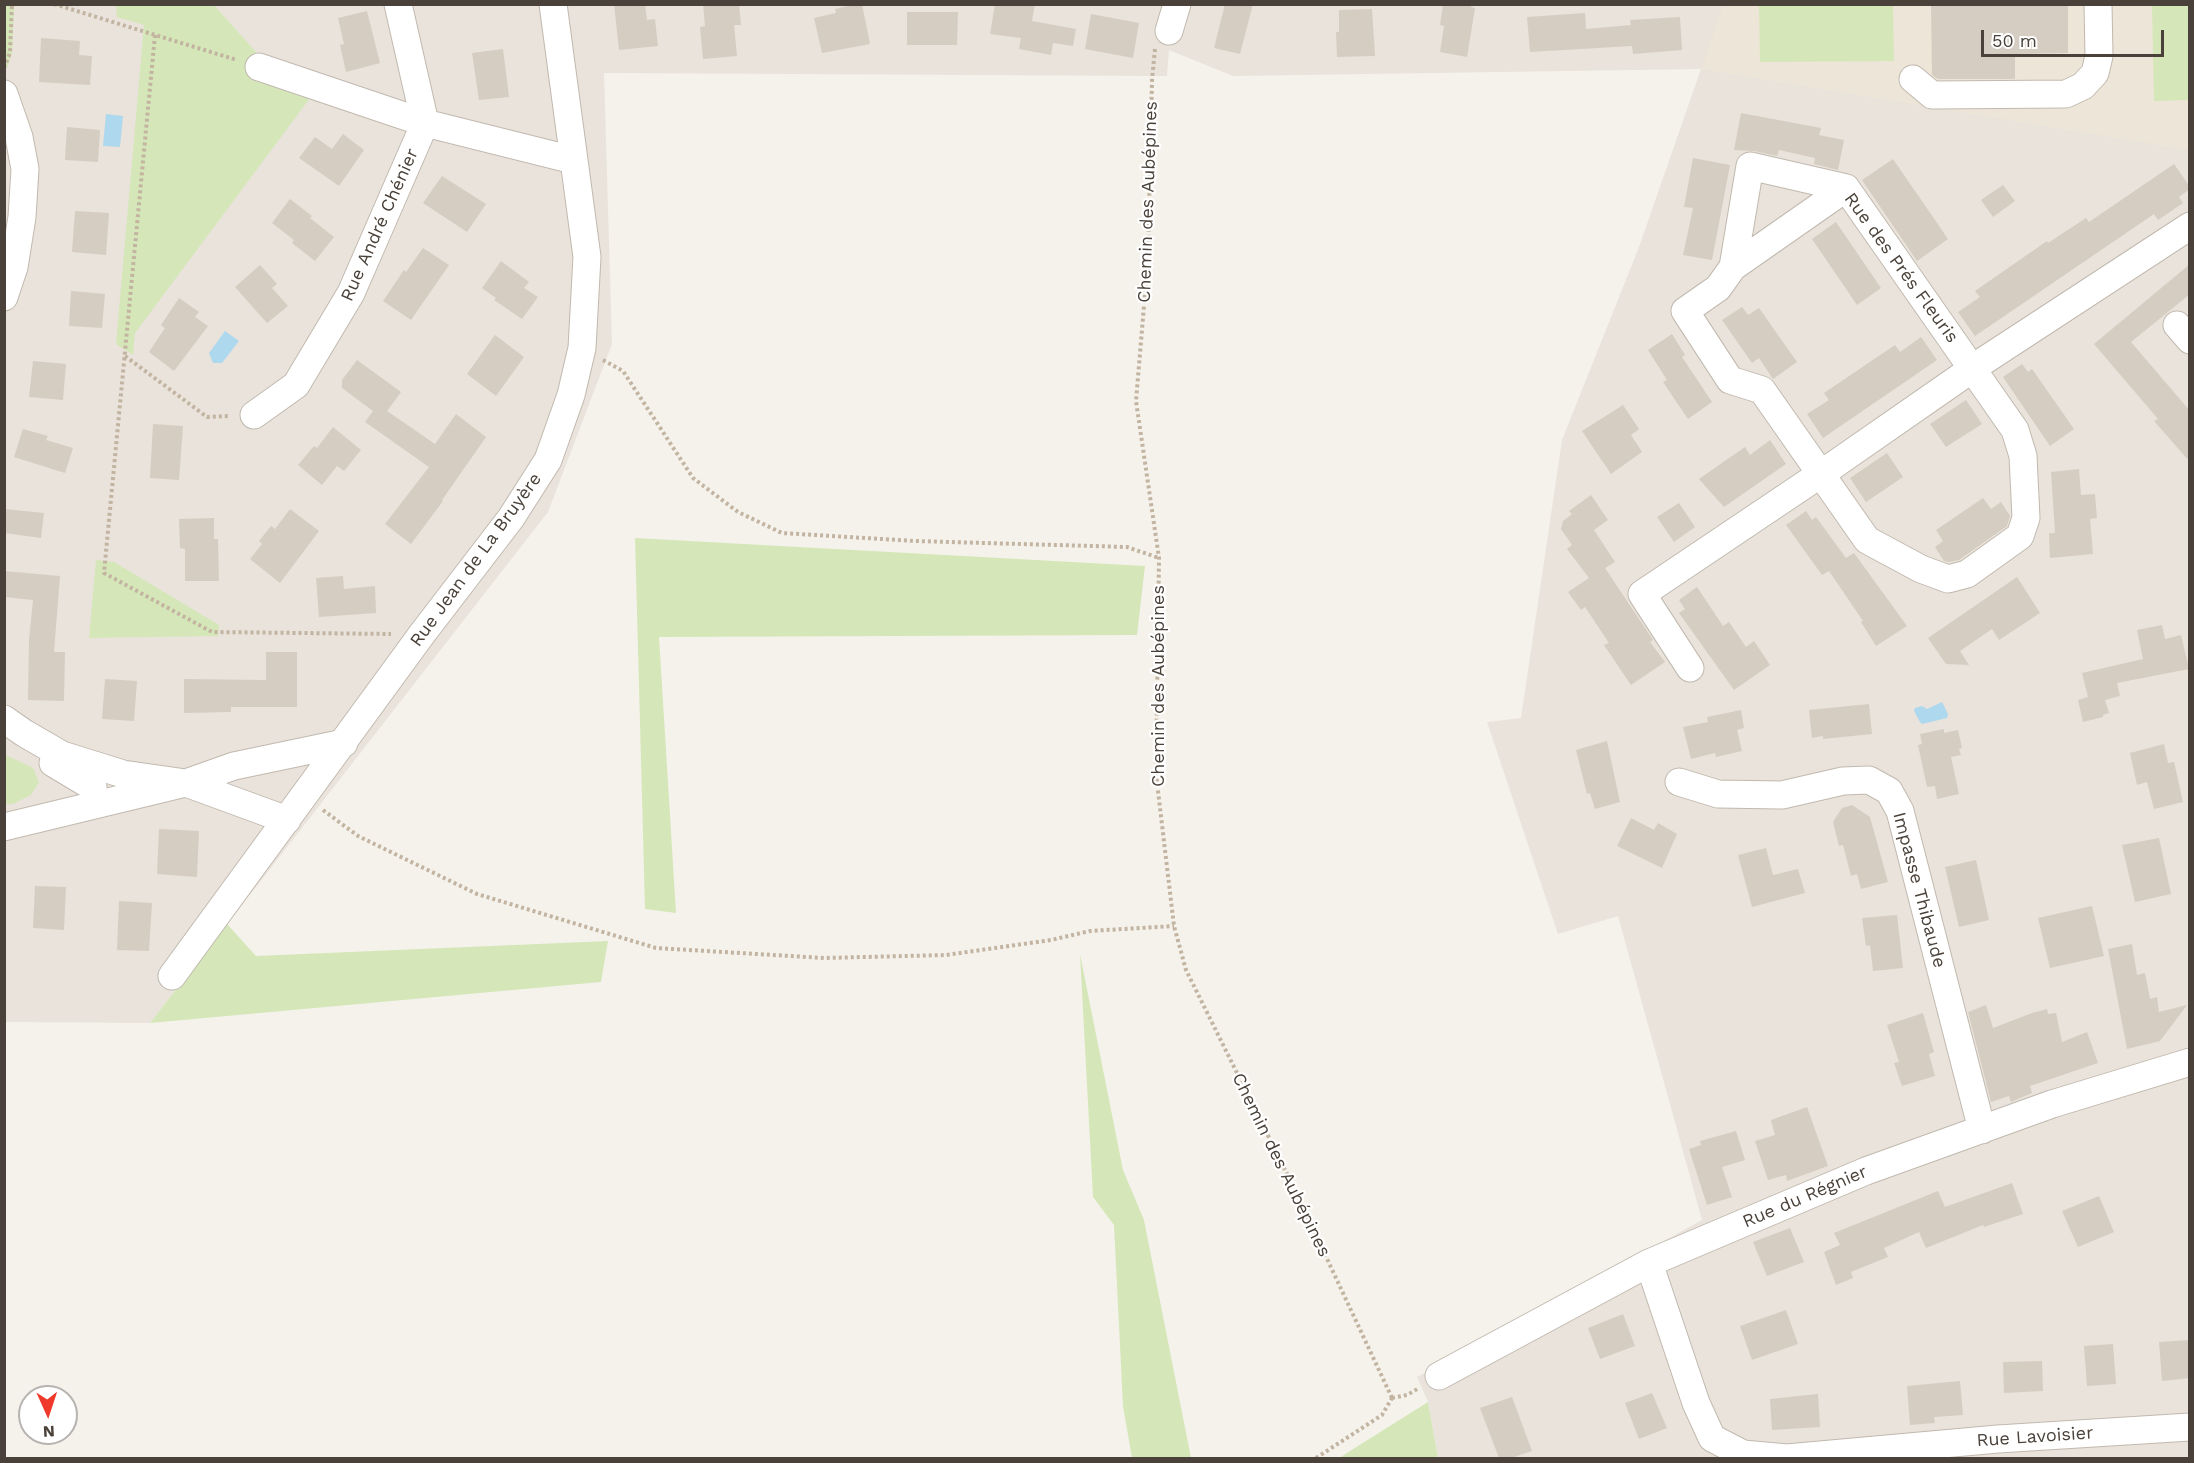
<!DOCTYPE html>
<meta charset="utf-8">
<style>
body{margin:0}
#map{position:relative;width:2194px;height:1463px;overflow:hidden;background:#f5f2ec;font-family:"Work Sans",sans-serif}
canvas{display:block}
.frame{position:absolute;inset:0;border:6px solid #4a423a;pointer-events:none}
.north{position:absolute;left:18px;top:1385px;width:60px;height:60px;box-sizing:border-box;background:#fff;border:2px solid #b7b3b0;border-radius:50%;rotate:177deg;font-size:16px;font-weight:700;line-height:24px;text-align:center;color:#4a423a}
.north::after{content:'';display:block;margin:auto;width:21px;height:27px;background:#ef392a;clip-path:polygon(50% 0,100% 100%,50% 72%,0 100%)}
.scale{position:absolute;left:1981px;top:30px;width:183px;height:27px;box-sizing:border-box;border:3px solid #4a423a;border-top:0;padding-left:8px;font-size:18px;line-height:21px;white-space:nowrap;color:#4a423a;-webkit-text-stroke:4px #fff;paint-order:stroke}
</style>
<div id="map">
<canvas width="2194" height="1463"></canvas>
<div class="frame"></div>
<div class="north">N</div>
<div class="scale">50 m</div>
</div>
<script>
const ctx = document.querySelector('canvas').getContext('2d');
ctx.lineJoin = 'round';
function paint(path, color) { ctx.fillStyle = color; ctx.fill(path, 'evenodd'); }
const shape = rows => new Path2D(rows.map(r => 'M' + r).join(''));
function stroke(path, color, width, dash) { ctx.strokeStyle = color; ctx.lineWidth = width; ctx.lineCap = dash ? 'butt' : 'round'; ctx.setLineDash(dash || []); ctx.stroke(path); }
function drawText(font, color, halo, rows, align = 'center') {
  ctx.font = font + ' "Work Sans",sans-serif'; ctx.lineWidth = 4.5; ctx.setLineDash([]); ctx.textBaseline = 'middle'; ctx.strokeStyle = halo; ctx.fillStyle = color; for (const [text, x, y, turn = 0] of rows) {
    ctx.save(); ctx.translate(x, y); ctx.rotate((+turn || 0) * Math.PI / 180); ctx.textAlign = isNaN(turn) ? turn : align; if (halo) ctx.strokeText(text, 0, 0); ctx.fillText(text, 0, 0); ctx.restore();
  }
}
paint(shape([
 [5,5,2189,5,2189,1458,1438,1458,1428,1402,1417,1377,1702,1220,1618,916,1558,934,1487,722,1521,718,1562,440,1639,247,1701,69,1233,76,1169,50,1167,76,604,73,612,344,548,512,150,1023,5,1022]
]), '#e9e3db');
paint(shape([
 [1723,5,2189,5,2189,150,1702,69]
]), '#ede5d7');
paint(shape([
 [4,5,14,5,12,53,7,68,4,64],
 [116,5,214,5,264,61,313,94,135,333,133,355,116,344,144,25,117,17],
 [1759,5,1893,5,1894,61,1760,62],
 [2152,5,2189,5,2189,100,2154,101],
 [635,538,1145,566,1137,635,659,637,676,913,645,909],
 [96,560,114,562,219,625,218,636,89,638],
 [4,754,33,768,39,782,31,795,13,804,5,804],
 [227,924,256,956,608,941,601,982,150,1023],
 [1080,954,1123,1170,1144,1220,1191,1458,1132,1458,1123,1406,1114,1225,1093,1197],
 [1428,1402,1438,1458,1339,1458]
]), '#d5e7b8');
paint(shape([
 [106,114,123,116,120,147,103,146],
 [225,331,239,341,222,363,213,363,209,353],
 [1942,702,1948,714,1947,718,1922,724,1920,722,1914,711,1915,708,1922,706,1927,709]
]), '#add8ee');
paint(shape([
 [614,4,645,4,647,20,655,19,658,46,619,50],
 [703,4,739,4,741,25,734,25,737,56,703,59,700,27,705,26],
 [856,4,862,4,870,44,822,53,814,18,836,13,835,9],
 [995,4,1035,4,1032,21,1076,29,1073,46,1053,43,1051,55,1019,49,1021,38,990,34],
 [1225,4,1253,4,1240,54,1214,48],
 [1443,4,1472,4,1471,7,1475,8,1467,57,1440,52,1444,26,1440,25],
 [1931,4,2068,4,2068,53,2015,54,2015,79,1938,79,1932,75],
 [1372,9,1375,56,1337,57,1336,32,1339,32,1339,10],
 [367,11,380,63,346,72,340,45,344,44,338,18],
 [907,12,958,12,957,45,907,45],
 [1585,13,1586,29,1631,25,1630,20,1680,17,1682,50,1633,54,1632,46,1530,52,1527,17],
 [1091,14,1139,23,1133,58,1085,49],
 [41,38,80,41,79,55,92,56,90,85,39,82],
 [503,49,509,97,479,100,472,53],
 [1741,113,1821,128,1819,135,1844,140,1838,170,1814,164,1815,158,1779,150,1777,156,1754,151,1734,150],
 [67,127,100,130,98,162,65,160],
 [343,134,364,150,339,186,299,158,315,137,332,149],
 [1693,158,1730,165,1712,260,1683,255,1693,208,1684,207],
 [1893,159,1948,239,1917,261,1862,180],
 [2174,164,2190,187,2190,189,2179,197,2183,203,2158,220,2154,214,1975,336,1958,312,1980,297,1975,291,2047,241,2048,243,2086,218,2089,222],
 [442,176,486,204,467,232,423,203],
 [2003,185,2015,201,1993,217,1981,200],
 [290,199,312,216,310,218,334,237,315,261,292,243,294,240,272,223],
 [75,211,109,213,106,255,72,252],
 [1836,222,1881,288,1857,305,1812,239],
 [423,248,449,265,411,320,383,301,404,270,406,272],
 [501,261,529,282,524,288,538,297,522,319,494,300,496,298,482,288],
 [2190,264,2190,294,2131,342,2190,411,2190,462,2154,421,2158,419,2094,344],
 [260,265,277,284,272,288,288,306,267,323,235,287],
 [71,291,105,294,102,328,69,326],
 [179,298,199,312,195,317,208,326,174,371,149,352,165,328,161,325],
 [1742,307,1748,315,1759,308,1797,362,1773,379,1759,358,1752,363,1722,320],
 [1672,334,1685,355,1682,357,1712,402,1688,419,1663,382,1667,380,1648,350],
 [495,335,524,357,496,396,467,374],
 [1921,337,1937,360,1823,438,1807,414,1829,400,1824,393,1895,345,1900,352],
 [357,360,401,392,387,411,435,444,456,414,486,437,442,500,443,501,411,544,385,524,429,467,365,422,373,411,342,388,342,380],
 [33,361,66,364,63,400,29,397],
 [2022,364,2028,372,2032,369,2074,429,2050,446,2003,377],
 [1966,400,1982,424,1946,447,1930,424],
 [1623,405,1639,429,1631,435,1642,452,1611,474,1582,431],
 [153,424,183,426,179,480,150,478],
 [333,427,361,450,344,471,337,466,322,485,298,465,314,446,317,448],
 [23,429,48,436,46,440,73,448,65,473,14,457],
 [1770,440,1786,464,1724,507,1699,479,1745,447,1750,455],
 [1887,453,1903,477,1866,502,1850,478],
 [2079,469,2081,495,2095,494,2097,518,2090,519,2093,554,2050,558,2049,533,2055,533,2051,472],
 [1591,495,1608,520,1594,530,1615,562,1605,568,1653,640,1650,642,1665,662,1631,685,1604,645,1609,643,1585,607,1581,610,1568,592,1589,578,1567,549,1572,545,1561,529,1563,521,1572,514,1569,511],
 [1983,498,1991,509,2001,502,2010,516,2007,526,1959,560,1949,562,1944,561,1935,547,1943,541,1936,530],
 [1679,503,1695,527,1674,542,1657,517],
 [4,509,44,513,41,538,4,533],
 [290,509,319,531,280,583,250,559,262,544,259,541,271,526,275,529],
 [1806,511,1812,520,1816,517,1846,558,1854,553,1907,626,1876,646,1861,622,1863,621,1829,571,1822,575,1786,525],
 [214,518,214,539,218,539,219,581,185,581,185,549,180,548,179,519],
 [4,571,60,576,54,652,65,652,64,701,28,700,29,640,33,600,4,597],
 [343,576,344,589,375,586,376,613,319,617,316,578],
 [2017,577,2040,613,1999,640,1992,629,1960,651,1969,665,1946,664,1928,638],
 [1697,587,1723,626,1729,622,1746,647,1754,641,1770,665,1734,690,1679,613,1685,609,1679,600],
 [2162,625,2165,639,2181,635,2189,669,2117,683,2120,696,2105,700,2109,713,2103,715,2103,717,2083,722,2078,700,2088,697,2082,673,2143,659,2137,630],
 [266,652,297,652,297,707,231,707,231,712,184,713,184,679,266,680],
 [105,679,137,681,134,721,102,719],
 [1869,704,1872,734,1823,739,1823,736,1812,738,1809,710],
 [1741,710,1744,728,1737,730,1742,751,1716,757,1715,753,1691,759,1683,727,1708,722,1707,717],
 [1944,729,1944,733,1958,730,1962,748,1959,749,1961,755,1951,757,1959,794,1937,799,1935,786,1927,787,1918,745,1922,744,1920,734],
 [1607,741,1620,802,1595,809,1590,793,1587,794,1576,750],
 [2164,744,2168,763,2174,762,2183,802,2154,809,2147,782,2137,785,2130,753],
 [1852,805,1870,817,1888,882,1861,889,1857,874,1851,876,1843,845,1839,846,1833,822,1842,808],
 [1631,818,1654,830,1658,823,1677,834,1662,868,1617,846],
 [159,829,199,831,197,877,157,874],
 [2159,838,2171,894,2135,902,2122,845],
 [1766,848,1773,875,1798,869,1805,893,1752,907,1738,855],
 [1976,860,1989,920,1959,927,1945,867],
 [35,886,66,887,64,930,33,928],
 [119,901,152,903,149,951,117,950],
 [2092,906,2104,956,2050,968,2038,918],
 [1897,915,1903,968,1873,971,1870,945,1866,946,1862,918],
 [2132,944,2137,975,2145,973,2150,999,2157,997,2159,1012,2187,1005,2160,1041,2127,1049,2108,949],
 [1986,1005,1993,1028,2032,1013,2047,1009,2048,1014,2056,1013,2062,1042,2087,1032,2098,1063,2030,1086,2032,1093,2011,1102,2009,1096,1991,1102,1968,1012],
 [1923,1013,1934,1052,1929,1054,1935,1076,1902,1086,1894,1063,1899,1062,1887,1025],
 [1807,1107,1828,1166,1787,1181,1786,1175,1768,1180,1755,1141,1775,1135,1771,1120],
 [1736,1131,1745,1160,1722,1167,1732,1197,1707,1205,1689,1149,1701,1145,1700,1141],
 [2012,1183,2023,1214,1984,1227,1983,1225,1926,1248,1919,1232,1884,1248,1888,1257,1851,1272,1853,1278,1836,1285,1824,1252,1840,1245,1834,1233,1938,1191,1945,1207],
 [2099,1196,2114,1232,2078,1247,2062,1211],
 [1790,1228,1804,1262,1767,1276,1753,1242],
 [1786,1310,1798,1344,1752,1360,1740,1326],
 [1623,1314,1635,1346,1600,1359,1588,1328],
 [2190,1340,2190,1378,2162,1381,2159,1342],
 [2113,1344,2116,1384,2087,1386,2084,1346],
 [2042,1361,2043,1391,2004,1393,2003,1362],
 [1960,1381,1963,1415,1934,1417,1935,1423,1910,1425,1907,1386],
 [1652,1393,1667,1428,1639,1439,1625,1403],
 [1818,1394,1820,1427,1772,1430,1770,1399],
 [1512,1397,1532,1451,1511,1458,1499,1458,1480,1408]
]), '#d6cdc2');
const minor = shape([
 [1169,31,1177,4],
 [259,67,425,123,573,160],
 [1913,79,1932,95,2066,94,2083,86,2095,73,2099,56,2098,4],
 [4,94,19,137,25,169,22,217,14,267,4,297],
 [1846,188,2015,430,2023,456,2026,518,2020,536,1967,574,1948,579,1921,569,1867,540,1762,390,1730,380,1685,311,1718,288,1733,267,1846,188],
 [1733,267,1750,166,1846,188],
 [2177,325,2190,340],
 [254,415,296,385,351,293,425,123,398,4],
 [1690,668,1642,594,1831,467,1982,362,2190,226],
 [4,719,24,733,62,755,123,774,186,783,287,820],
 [53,763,93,787],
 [1679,782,1718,794,1782,795,1843,781,1869,780,1889,791,1900,811,1982,1130],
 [4,827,186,783,234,766,344,743],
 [172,976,422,634,511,518,548,460,571,395,582,348,587,257,553,4],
 [1649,1263,1696,1403,1712,1438,1743,1454,1787,1458,1998,1439,2190,1427],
 [1439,1376,1649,1263,1866,1171,2052,1104,2190,1062]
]);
stroke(minor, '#c1b9af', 29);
stroke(shape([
 [54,4,237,60],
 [155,35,104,573,212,632,391,634],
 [1155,49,1152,80,1148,258,1136,401,1159,558,1156,774,1174,926,1186,970,1293,1186,1392,1398],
 [4,68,10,53,12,4],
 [125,356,207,417,230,416],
 [603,360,623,371,693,478,738,512,782,533,915,541,1127,547,1159,558],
 [323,810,358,836,477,894,656,948,824,958,946,955,1051,940,1090,931,1174,926],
 [1392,1398,1407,1395,1419,1388],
 [1316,1458,1382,1415,1392,1398]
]), '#c2b4a1', 4, [3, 3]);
stroke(minor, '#fff', 27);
drawText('18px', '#4a423a', '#fff', [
 ["Chemin des Aubépines",1148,202,-88],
 ["Rue André Chénier",380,225,-66],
 ["Rue des Prés Fleuris",1901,268,54],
 ["Rue Jean de La Bruyère",476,560,-54],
 ["Chemin des Aubépines",1159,686,-90],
 ["Impasse Thibaude",1919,890,75],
 ["Chemin des Aubépines",1281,1165,64],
 ["Rue du Régnier",1805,1197,-23],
 ["Rue Lavoisier",2035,1437,-4]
]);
</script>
